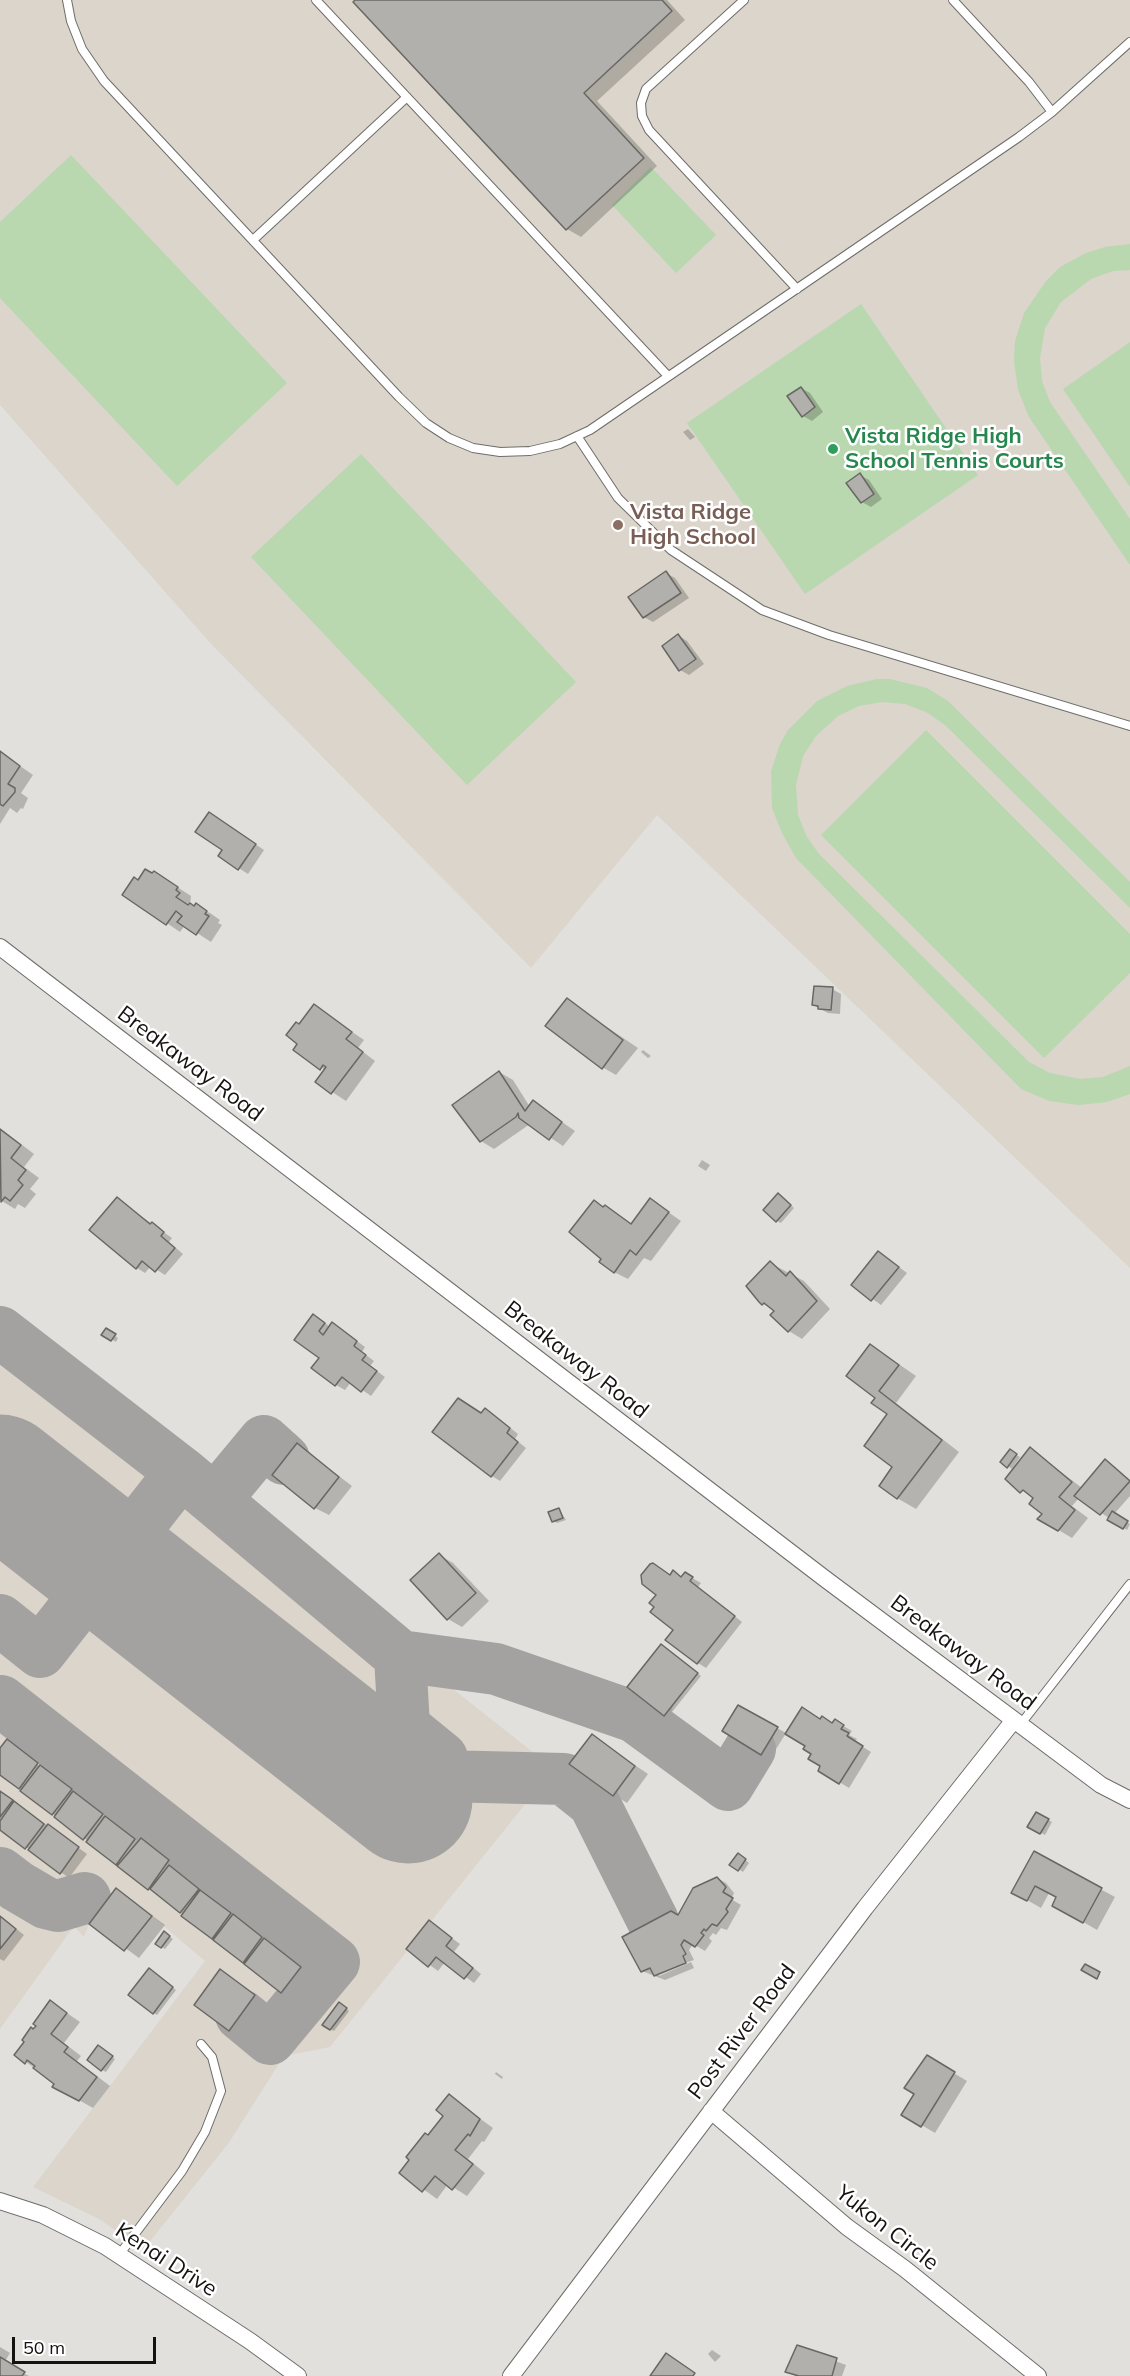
<!DOCTYPE html>
<style>
body{margin:0}
#map{position:relative;width:1130px;height:2376px;overflow:hidden;background:#e2e0dd;font-family:Mulish,sans-serif}
canvas{display:block}
.scale{position:absolute;left:12px;top:2337px;width:144px;height:27px;box-sizing:border-box;border:3px solid #141312;border-top:0;padding-left:8px;font-size:18px;line-height:21px;white-space:nowrap;color:#141312;-webkit-text-stroke:4px #fff;paint-order:stroke}
</style>
<div id="map">
<canvas width="1130" height="2376"></canvas>
<div class="scale">50 m</div>
</div>
<script>
const ctx = document.querySelector('canvas').getContext('2d');
ctx.lineJoin = 'round';
function paint(path, color) { ctx.fillStyle = color; ctx.fill(path, 'evenodd'); }
const shape = rows => new Path2D(rows.map(r => 'M' + r).join(''));
function stroke(path, color, width, dash) { ctx.strokeStyle = color; ctx.lineWidth = width; ctx.lineCap = dash ? 'butt' : 'round'; ctx.setLineDash(dash || []); ctx.stroke(path); }
function drawText(font, color, halo, rows, align = 'center') {
  ctx.font = font + ' Mulish,sans-serif'; ctx.lineWidth = 5; ctx.setLineDash([]); ctx.textBaseline = 'middle'; ctx.strokeStyle = halo; ctx.fillStyle = color; for (const [text, x, y, turn = 0] of rows) {
    ctx.save(); ctx.translate(x, y); ctx.rotate((+turn || 0) * Math.PI / 180); ctx.textAlign = isNaN(turn) ? turn : align; if (halo) ctx.strokeText(text, 0, 0); ctx.fillText(text, 0, 0); ctx.restore();
  }
}
paint(shape([
 [0,0,1130,0,1130,1268,657,815,531,968,212,645,0,405],
 [0,1331,534,1753,539,1787,330,2047,284,2056,228,2144,143,2250,101,2220,33,2187,205,1961,152,1916,124,1951,89,1924,84,1937,74,1926,0,2029]
]), '#dbd5cb');
paint(shape([
 [71,155,287,383,177,486,0,298,0,222],
 [651,167,716,235,676,273,612,205],
 [1130,244,1130,270,1113,271,1091,279,1061,302,1045,328,1040,358,1042,381,1050,402,1130,519,1130,565,1029,417,1018,390,1014,361,1015,341,1024,313,1046,281,1060,267,1086,253,1105,247],
 [861,304,978,475,805,594,687,423],
 [1130,342,1130,487,1063,389],
 [361,454,576,682,467,785,251,557],
 [877,679,890,679,927,688,948,701,1130,882,1130,908,945,725,926,712,905,704,882,702,859,706,838,716,816,736,803,756,796,785,798,815,807,837,819,854,1029,1062,1050,1073,1080,1079,1103,1077,1130,1066,1130,1094,1107,1102,1078,1105,1049,1101,1021,1089,796,858,782,833,772,808,771,771,780,744,788,730,817,701,847,686],
 [926,730,1130,934,1130,973,1044,1058,821,835]
]), '#b9d8b0');
paint(shape([
 [357,0,667,0,685,20,597,101,657,166,581,237,567,229,355,2],
 [801,388,810,393,823,412,812,421,803,416],
 [688,429,695,437,690,440,683,432],
 [860,475,869,480,882,499,871,507,862,502],
 [666,573,675,578,689,598,653,622,644,617],
 [679,636,687,641,704,664,689,675,680,670],
 [0,752,33,775,21,793,28,798,23,809,21,808,17,813,10,808,0,824],
 [218,819,264,850,248,874,220,856,224,850],
 [139,881,168,881,191,896,190,905,210,913,220,920,218,923,222,925,211,942,185,925,180,932,124,894],
 [832,989,841,994,840,1014,828,1013,813,1005],
 [567,1000,638,1048,616,1075,602,1067],
 [314,1006,364,1040,358,1048,375,1061,346,1101,317,1082,325,1071,300,1043,300,1025],
 [643,1050,651,1056,648,1058,641,1052],
 [499,1072,513,1080,530,1107,533,1102,575,1131,563,1146,530,1124,494,1149,481,1141],
 [0,1128,34,1154,24,1167,39,1178,30,1189,36,1194,25,1208,18,1204,15,1209,0,1200],
 [702,1160,710,1165,706,1171,698,1166],
 [782,1197,794,1208,781,1223,777,1221],
 [117,1199,172,1238,169,1242,183,1254,165,1275,151,1266,145,1273,137,1268],
 [651,1200,681,1221,651,1261,644,1258,628,1279,614,1272,603,1258,604,1208,606,1206,632,1224],
 [879,1252,907,1273,881,1305,853,1285],
 [770,1263,804,1281,830,1309,802,1339,789,1331,776,1311,763,1304],
 [323,1321,330,1327,341,1329,365,1347,362,1352,374,1361,370,1366,385,1377,371,1396,351,1382,345,1390,336,1385,321,1358,296,1339],
 [106,1330,118,1338,116,1342,103,1334],
 [871,1345,916,1376,896,1403,959,1452,916,1509,897,1498,889,1414,877,1398],
 [482,1415,494,1415,518,1434,515,1439,526,1448,500,1481,492,1476],
 [298,1445,352,1486,329,1515,315,1508],
 [1031,1449,1082,1488,1106,1461,1114,1466,1130,1480,1130,1496,1114,1514,1130,1524,1127,1530,1079,1498,1072,1506,1088,1518,1072,1538,1040,1519,1044,1514,1034,1499,1007,1479],
 [1010,1451,1020,1457,1012,1469,1002,1462],
 [559,1509,566,1520,557,1523,553,1521],
 [439,1555,453,1563,489,1601,462,1627,448,1619],
 [674,1572,682,1577,686,1573,694,1579,701,1583,698,1587,742,1622,706,1668,698,1663,675,1630,671,1576],
 [666,1648,701,1676,668,1717,665,1715],
 [739,1707,786,1733,770,1759,724,1731],
 [821,1720,833,1724,835,1721,852,1731,849,1735,857,1739,855,1742,871,1752,849,1788,820,1770,823,1766],
 [592,1736,648,1774,627,1803,614,1795],
 [7,1741,139,1842,150,1845,177,1866,174,1870,309,1973,290,1997,0,1773,0,1750],
 [0,1791,87,1854,69,1878,0,1828],
 [1036,1814,1052,1822,1045,1835,1029,1827],
 [1034,1853,1115,1897,1097,1930,1054,1905,1058,1897,1049,1893,1041,1908,1013,1892],
 [742,1857,749,1863,743,1872,731,1864],
 [717,1878,726,1883,734,1893,731,1899,741,1905,727,1930,721,1928,716,1935,713,1933,709,1938,712,1941,705,1951,693,1944,689,1950,694,1960,659,1972,659,1976,691,1962,694,1968,665,1980,642,1971,679,1917],
 [117,1890,165,1925,139,1958,91,1923],
 [0,1916,24,1935,4,1961,0,1959],
 [430,1922,460,1944,454,1952,481,1974,474,1983,445,1962,438,1971,408,1949],
 [164,1933,173,1939,165,1949,157,1944],
 [221,1971,268,2004,244,2037,230,2029],
 [153,1972,176,1990,157,2015,154,2013],
 [51,2002,80,2022,64,2043,81,2056,77,2061,110,2086,93,2108,54,2086,56,2083,26,2062,34,2031],
 [344,2007,349,2011,334,2031,330,2029],
 [102,2049,115,2059,106,2072,102,2070],
 [927,2057,967,2081,935,2133,903,2114,916,2094,906,2088],
 [496,2072,503,2077,502,2079,495,2074],
 [449,2096,493,2128,484,2142,482,2141,468,2159,485,2173,467,2196,448,2184,437,2199,401,2173,445,2115],
 [0,2347,10,2353,4,2363,29,2376,0,2376],
 [798,2347,846,2365,842,2376,795,2376,787,2371],
 [712,2350,721,2356,715,2362,708,2354]
]), '#0003');
stroke(shape([
 [0,1332,181,1472,400,1656,404,1727,442,1758,408,1799],
 [215,1500,264,1441,284,1459],
 [0,1620,40,1652,181,1472],
 [400,1656,496,1669,635,1717,647,1703],
 [1,1701,334,1962,270,2039,241,2015],
 [635,1717,728,1785,750,1749],
 [433,1769,442,1776,564,1779,594,1803,653,1921],
 [0,1873,17,1886,46,1903,58,1906,85,1898]
]), '#a4a2a0', 52);
stroke(shape([
 [0,1479,408,1799]
]), '#a4a2a0', 129);
const building = shape([
 [355,0,662,0,672,11,584,93,644,158,566,230,353,2,355,0],
 [801,387,815,407,802,417,787,396,801,387],
 [860,473,874,494,861,503,846,483,860,473],
 [666,571,681,593,643,618,628,597,666,571],
 [678,634,696,659,679,671,662,646,678,634],
 [0,751,20,766,8,784,15,788,15,792,3,806,0,804,0,751],
 [209,812,256,844,238,870,218,856,222,850,195,832,209,812],
 [145,869,152,873,154,871,178,887,176,890,180,893,176,897,188,905,190,903,194,906,196,903,207,911,205,914,209,916,196,935,177,922,182,916,176,911,166,925,122,895,134,877,138,880,145,869],
 [814,986,833,987,831,1010,818,1009,818,1006,812,1005,814,986],
 [567,998,623,1040,602,1069,545,1026,567,998],
 [314,1004,352,1032,346,1039,363,1052,331,1094,315,1082,326,1067,323,1065,320,1070,293,1050,297,1044,286,1035,296,1022,299,1024,314,1004],
 [499,1071,525,1111,533,1100,562,1122,549,1140,519,1118,518,1113,516,1117,480,1142,452,1105,499,1071],
 [0,1129,21,1145,11,1158,26,1170,18,1180,23,1185,10,1201,5,1197,1,1202,0,1129],
 [778,1193,791,1205,776,1222,763,1210,778,1193],
 [117,1197,150,1224,152,1222,164,1232,161,1236,175,1248,155,1272,142,1261,136,1269,89,1230,117,1197],
 [650,1198,669,1212,636,1255,630,1250,614,1273,599,1262,601,1259,569,1232,594,1200,603,1207,605,1205,631,1224,650,1198],
 [878,1251,899,1267,871,1301,851,1285,878,1251],
 [770,1261,786,1276,790,1271,817,1301,788,1332,770,1315,774,1311,764,1303,762,1305,759,1302,746,1286,770,1261],
 [313,1314,325,1323,319,1331,323,1335,332,1322,357,1341,354,1346,366,1355,362,1360,377,1371,361,1392,342,1377,335,1386,311,1368,319,1358,294,1340,313,1314],
 [106,1328,116,1334,111,1341,101,1335,106,1328],
 [870,1344,899,1365,879,1391,942,1440,897,1499,879,1486,892,1467,864,1446,887,1414,871,1403,875,1398,846,1376,870,1344],
 [458,1398,481,1413,485,1408,510,1428,507,1433,518,1442,491,1477,432,1432,458,1398],
 [297,1443,339,1477,314,1509,272,1475,297,1443],
 [1030,1447,1072,1482,1059,1497,1075,1510,1058,1531,1037,1519,1042,1514,1029,1504,1033,1498,1023,1490,1020,1493,1005,1479,1030,1447],
 [1010,1449,1017,1454,1007,1468,1000,1462,1010,1449],
 [1105,1459,1130,1481,1100,1515,1074,1496,1105,1459],
 [559,1508,563,1518,552,1522,548,1512,559,1508],
 [1112,1511,1128,1521,1123,1529,1107,1520,1112,1511],
 [439,1553,476,1593,447,1620,410,1580,439,1553],
 [653,1563,670,1575,673,1570,681,1577,685,1572,693,1577,690,1581,735,1616,697,1664,665,1640,673,1630,650,1612,654,1607,649,1603,656,1595,642,1584,641,1575,650,1564,653,1563],
 [661,1644,698,1673,664,1716,627,1687,661,1644],
 [738,1705,778,1727,761,1755,722,1731,738,1705],
 [802,1707,820,1719,822,1716,832,1723,835,1719,844,1725,841,1729,849,1733,847,1736,863,1746,839,1784,818,1771,820,1766,808,1759,811,1754,803,1749,805,1746,785,1734,802,1707],
 [592,1734,635,1766,613,1796,569,1764,592,1734],
 [7,1739,38,1763,19,1789,0,1775,0,1748,7,1739],
 [40,1765,72,1789,52,1815,20,1791,40,1765],
 [0,1791,13,1800,0,1817,0,1791],
 [73,1791,103,1814,83,1840,54,1817,73,1791],
 [14,1801,44,1824,25,1849,0,1830,0,1821,14,1801],
 [1036,1812,1049,1819,1040,1834,1027,1827,1036,1812],
 [105,1816,135,1839,116,1865,86,1842,105,1816],
 [48,1824,79,1847,60,1874,28,1850,48,1824],
 [141,1838,169,1860,148,1890,117,1866,141,1838],
 [1034,1851,1102,1888,1083,1923,1052,1906,1056,1897,1035,1886,1027,1901,1011,1893,1034,1851],
 [738,1853,746,1859,738,1871,729,1865,738,1853],
 [169,1865,199,1889,180,1913,150,1889,169,1865],
 [717,1877,726,1887,723,1892,733,1898,726,1909,728,1912,717,1926,712,1924,706,1931,704,1929,701,1933,704,1935,695,1947,684,1940,681,1945,686,1954,683,1956,686,1963,654,1976,650,1968,641,1972,622,1937,671,1911,678,1915,693,1888,717,1877],
 [116,1888,152,1916,124,1951,89,1924,116,1888],
 [200,1890,231,1913,212,1939,181,1916,200,1890],
 [233,1914,262,1937,243,1963,213,1940,233,1914],
 [0,1916,16,1929,0,1949,0,1916],
 [429,1920,452,1938,446,1946,473,1968,464,1979,436,1957,428,1967,406,1949,429,1920],
 [164,1931,170,1936,161,1948,155,1944,164,1931],
 [264,1938,301,1967,281,1993,244,1964,264,1938],
 [1085,1964,1100,1972,1097,1979,1081,1970,1085,1964],
 [149,1968,173,1987,153,2014,128,1995,149,1968],
 [220,1969,255,1995,229,2031,194,2005,220,1969],
 [50,2000,67,2013,51,2034,68,2047,64,2052,97,2077,79,2101,52,2087,54,2084,33,2068,35,2066,27,2060,25,2064,14,2055,24,2042,22,2040,31,2027,33,2029,36,2026,33,2024,50,2000],
 [339,2002,347,2008,330,2030,322,2025,339,2002],
 [98,2045,113,2056,101,2071,87,2060,98,2045],
 [927,2055,955,2072,921,2127,901,2115,914,2094,904,2088,927,2055],
 [449,2094,480,2119,470,2136,468,2134,455,2150,473,2164,452,2190,435,2176,422,2192,399,2173,409,2160,406,2157,425,2133,428,2135,443,2116,436,2110,449,2094],
 [797,2345,837,2358,832,2376,799,2376,785,2372,797,2345],
 [666,2353,695,2373,693,2376,650,2376,666,2353],
 [0,2357,25,2372,22,2376,0,2376,0,2357]
]);
paint(building, '#b1b0ac');
stroke(building, '#696764', 1.5);
const service = shape([
 [67,0,71,21,82,49,104,81,399,397,426,423,449,438,473,448,500,452,530,451,560,444,590,430,1019,137,1052,112,1130,42],
 [316,0,668,376],
 [744,0,646,89,641,103,642,116,649,130,797,289],
 [953,0,1029,82,1052,112],
 [253,240,407,97],
 [577,436,618,498,671,550,762,610,829,635,1130,726],
 [1020,1725,1130,1584],
 [119,2255,182,2171,205,2132,221,2091,212,2057,201,2044]
]);
const minor = shape([
 [0,947,824,1578,1101,1785,1130,1800],
 [711,2111,847,2227,905,2269,1038,2376],
 [0,2201,43,2215,105,2246,250,2341,298,2376],
 [511,2376,865,1908,1014,1720]
]);
stroke(service, '#6e6d6a', 10);
stroke(minor, '#6e6d6a', 18);
stroke(service, '#fff', 8);
stroke(minor, '#fff', 16);
for (const [x, y, r, color] of [
 [833,449,6,"#2e9e5b"],
 [618,525,6,"#8d6e63"]
]) { const dot = new Path2D(); dot.arc(x, y, r, 0, 2 * Math.PI); ctx.fillStyle = color; ctx.fill(dot); stroke(dot, '#fff', 2); }
drawText('bold 22px', '#27864d', '#fff', [
 ["Vista Ridge High",845,436],
 ["School Tennis Courts",845,461]
], 'left');
drawText('bold 22px', '#785e54', '#fff', [
 ["Vista Ridge",630,512],
 ["High School",630,537]
], 'left');
drawText('22px', '#141312', '#fff', [
 ["Breakaway Road",190,1064,37],
 ["Breakaway Road",576,1360,38],
 ["Breakaway Road",963,1653,37],
 ["Post River Road",742,2032,-53],
 ["Yukon Circle",887,2228,38],
 ["Kenai Drive",166,2260,33]
]);
</script>
